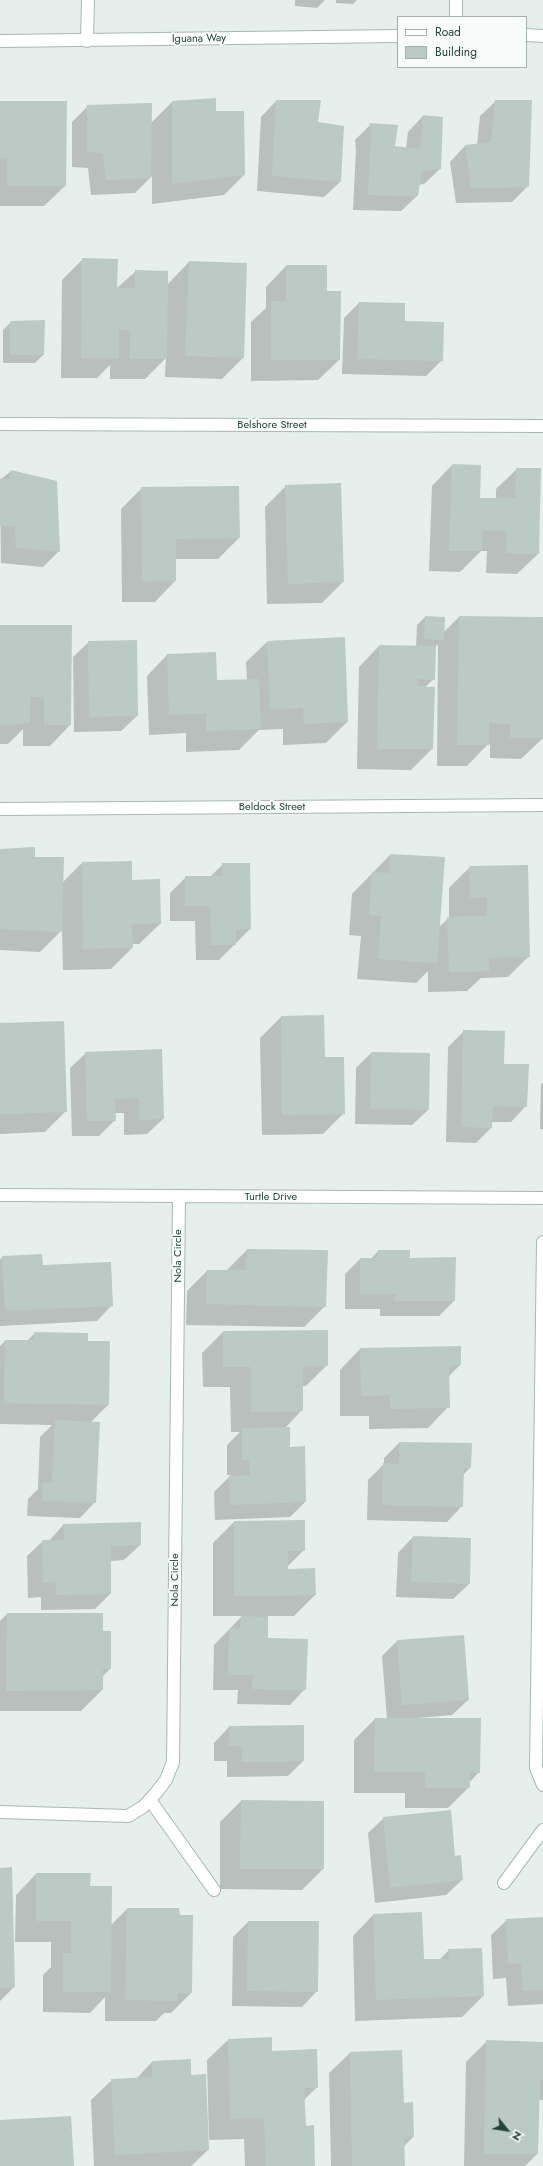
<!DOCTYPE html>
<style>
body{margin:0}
#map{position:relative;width:543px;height:2166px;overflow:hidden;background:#e6efeb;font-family:Jost,sans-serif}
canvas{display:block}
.legend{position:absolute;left:397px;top:16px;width:130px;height:52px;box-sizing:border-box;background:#f7fbf9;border:1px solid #a3b1ad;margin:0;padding:5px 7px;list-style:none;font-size:12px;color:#24423a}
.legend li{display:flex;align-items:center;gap:8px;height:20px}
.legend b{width:20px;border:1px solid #a3b1ad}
.north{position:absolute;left:487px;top:2110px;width:40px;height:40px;-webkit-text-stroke:3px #f7fbf9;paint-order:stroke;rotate:120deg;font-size:11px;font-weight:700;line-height:16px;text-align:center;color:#24423a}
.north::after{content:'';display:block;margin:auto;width:14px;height:18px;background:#24423a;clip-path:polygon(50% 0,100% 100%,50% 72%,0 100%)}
</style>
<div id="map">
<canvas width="543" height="2166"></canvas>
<ul class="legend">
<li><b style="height:5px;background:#fff"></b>Road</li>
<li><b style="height:11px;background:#bbcac4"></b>Building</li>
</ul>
<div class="north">N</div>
</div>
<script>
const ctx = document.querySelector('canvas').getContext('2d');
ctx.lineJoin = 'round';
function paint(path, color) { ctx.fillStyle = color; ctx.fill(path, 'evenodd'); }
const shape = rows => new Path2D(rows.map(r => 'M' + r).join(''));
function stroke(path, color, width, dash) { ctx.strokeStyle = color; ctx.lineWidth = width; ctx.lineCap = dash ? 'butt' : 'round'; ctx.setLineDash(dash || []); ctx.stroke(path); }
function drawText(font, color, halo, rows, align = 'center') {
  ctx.font = font + ' Jost,sans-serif'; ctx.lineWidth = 4; ctx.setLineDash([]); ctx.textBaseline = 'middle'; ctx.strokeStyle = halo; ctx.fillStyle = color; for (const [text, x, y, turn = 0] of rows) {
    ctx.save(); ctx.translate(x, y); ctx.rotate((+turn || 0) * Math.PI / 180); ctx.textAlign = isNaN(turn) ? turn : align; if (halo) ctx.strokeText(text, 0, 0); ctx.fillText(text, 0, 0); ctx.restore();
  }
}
paint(shape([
 [295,0,325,0,317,8,295,6],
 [336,0,357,0,353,4,336,3],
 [276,101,317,123,340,182,324,197,257,191,261,117],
 [496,101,528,186,512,202,456,203,450,162,465,146,477,145,480,116],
 [0,102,65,186,44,206,0,206],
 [172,102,215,112,244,175,224,195,152,204,152,176,135,193,91,195,88,168,72,167,72,122,88,106,150,124],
 [423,116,440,169,424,184,418,185,417,196,401,211,353,210,356,149,355,140,370,125,397,126,394,147,406,148,408,132],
 [83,259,116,289,136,271,167,285,189,262,243,358,222,379,165,377,166,358,145,379,110,379,110,365,97,378,61,378,62,280],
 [286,266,339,360,318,380,251,381,251,322,266,308,266,287],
 [359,303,404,322,442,360,426,376,342,374,344,318],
 [11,322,43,355,35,363,3,363,3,330],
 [452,465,479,499,496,499,496,489,517,469,538,554,517,574,486,573,487,551,481,551,460,572,429,571,432,486],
 [11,471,59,551,43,567,1,563,0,480],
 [286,486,343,582,322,603,267,604,265,507],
 [142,488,239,538,218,559,175,559,175,581,155,602,122,602,121,509],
 [425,617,443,633,459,617,543,618,543,738,521,759,490,758,490,744,488,744,467,766,437,766,438,644,435,648,434,679,425,687,432,749,411,770,357,769,359,667,379,646,416,647,417,625],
 [0,626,70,725,50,746,23,746,23,729,8,744,0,744],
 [89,642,137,716,121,731,74,732,73,657],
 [267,642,347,722,326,743,283,745,283,729,259,730,239,750,186,752,186,733,149,735,147,676,167,655,216,681,247,680,246,662],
 [0,850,62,883,82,863,131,881,160,924,139,944,132,944,132,948,111,969,63,970,62,930,40,952,0,950],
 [390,855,439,927,449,918,449,888,470,867,529,956,508,977,481,978,467,991,428,992,428,971,416,983,357,979,361,936,349,935,352,894],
 [223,864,250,929,219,960,196,960,195,921,170,921,170,893,186,877,210,877],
 [323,1016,324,1058,344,1113,323,1134,262,1135,260,1038,281,1017],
 [0,1024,66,1111,45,1132,0,1134],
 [464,1031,503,1065,526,1106,511,1122,491,1122,491,1128,476,1143,446,1142,448,1047],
 [161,1050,163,1119,147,1134,124,1135,124,1113,115,1113,115,1120,99,1136,72,1136,70,1068,86,1053],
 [371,1053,429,1054,428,1110,412,1125,355,1124,356,1068],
 [543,1083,543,1129,540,1129,541,1084],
 [247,1250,325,1306,304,1327,186,1325,187,1291,207,1271,226,1271],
 [378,1251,409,1259,454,1301,439,1316,380,1316,380,1309,345,1309,345,1274,360,1259,371,1259],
 [3,1257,42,1267,112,1305,97,1321,0,1326,0,1259],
 [223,1332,327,1365,306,1386,302,1386,302,1410,285,1428,305,1502,290,1517,215,1520,214,1492,231,1475,227,1475,227,1445,240,1432,231,1432,230,1387,203,1387,202,1353],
 [35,1333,87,1342,108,1405,90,1423,95,1502,80,1518,27,1516,28,1499,38,1489,40,1437,52,1425,0,1424,0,1346,5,1341,27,1341],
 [360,1349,460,1365,448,1377,448,1407,428,1428,369,1429,369,1416,340,1416,340,1370],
 [399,1443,470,1468,463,1475,462,1506,447,1522,367,1520,368,1480,384,1464,384,1458],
 [234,1522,304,1550,287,1567,287,1570,315,1595,294,1616,268,1616,267,1639,305,1689,290,1705,237,1704,238,1690,213,1690,214,1645,242,1616,213,1616,213,1543],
 [64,1524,140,1545,124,1560,110,1561,110,1594,95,1609,41,1610,41,1597,28,1598,27,1556,43,1541,49,1541],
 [413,1537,470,1539,469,1584,453,1599,396,1597,398,1553],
 [7,1614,102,1632,110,1669,102,1677,102,1690,81,1711,0,1711,0,1621],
 [397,1641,468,1700,452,1715,418,1718,479,1772,469,1783,469,1787,448,1808,405,1808,405,1793,354,1793,354,1740,375,1719,387,1719,382,1656],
 [229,1727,303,1761,288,1776,227,1777,227,1761,214,1761,214,1743],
 [241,1801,323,1869,302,1890,220,1889,220,1822],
 [384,1818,454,1857,462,1880,446,1895,375,1903,368,1833],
 [0,1869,14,1987,0,2001],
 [36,1874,89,1887,111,1925,127,1909,191,1993,171,2013,164,2013,156,2021,105,2021,105,1997,90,2013,43,2012,43,1975,51,1967,51,1942,15,1942,16,1895],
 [373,1915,423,1960,439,1960,449,1950,483,1996,462,2017,355,2021,353,1936],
 [543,1918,543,2004,508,2006,506,1978,493,1979,491,1935,507,1920],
 [248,1922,317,1991,302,2007,232,2006,233,1937],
 [228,2040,317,2087,304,2100,305,2127,314,2166,245,2166,244,2139,209,2140,207,2060],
 [487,2041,543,2043,543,2100,538,2100,537,2154,525,2166,464,2166,466,2062],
 [401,2051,403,2104,413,2137,404,2146,403,2166,331,2166,329,2073,350,2053],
 [152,2062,191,2076,208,2150,191,2166,94,2166,91,2100,112,2080,136,2079]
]), '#0003');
paint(shape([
 [216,98,216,111,244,111,245,175,172,184,172,101],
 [276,100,321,100,318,122,344,126,341,182,272,176],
 [495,100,532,100,529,187,471,188,465,145,491,142],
 [0,101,67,101,66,186,7,186,7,158,0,158],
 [152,103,151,178,106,180,103,153,87,152,87,105],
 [423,115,443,117,441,169,422,171,418,196,368,195,371,133,370,123,398,125,395,146,420,149],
 [82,258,118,259,117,288,135,288,135,270,168,271,167,359,130,359,130,330,119,330,119,358,81,358],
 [189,261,247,263,244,358,185,356],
 [286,265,327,265,327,291,341,291,340,360,271,360,271,301,286,301],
 [359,302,405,303,405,321,444,322,443,361,357,359],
 [45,320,44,355,10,355,10,321],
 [452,464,481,465,480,498,515,498,516,468,541,468,539,554,506,553,507,531,483,530,482,551,449,551],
 [11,470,57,481,60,552,16,548,15,526,0,526,0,479,10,479],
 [341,483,344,582,288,584,285,485],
 [239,486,240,538,176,539,176,581,142,582,141,487],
 [425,616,445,617,444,640,424,639],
 [459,616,543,617,543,738,510,738,510,724,489,723,489,745,457,745],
 [0,625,72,625,71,725,44,725,44,697,30,697,30,723,0,726],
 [345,637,348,722,304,724,303,708,270,710,267,641],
 [137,640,138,716,89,717,88,641],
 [379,645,436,646,435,680,418,679,418,686,435,687,433,749,377,749],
 [216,652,217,680,259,679,261,729,206,731,206,713,169,715,167,654],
 [35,847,35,857,64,857,62,932,0,929,0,849],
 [390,854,445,857,437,963,378,959,381,916,369,915,372,872,389,873],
 [132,861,132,880,160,879,161,924,132,924,133,948,83,949,82,862],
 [222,863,250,863,251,929,236,930,236,945,211,945,210,906,185,906,185,876,223,876],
 [528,865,530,957,489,958,489,971,449,972,447,917,487,916,487,898,470,898,469,866],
 [324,1015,325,1057,344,1057,345,1114,282,1115,281,1016],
 [64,1021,67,1112,0,1114,0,1023],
 [463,1030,505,1031,504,1064,529,1064,527,1107,493,1106,492,1128,461,1127],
 [162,1049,164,1119,139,1120,139,1098,115,1099,116,1121,87,1121,85,1052],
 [371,1052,430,1053,429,1110,370,1109],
 [247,1249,328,1250,326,1307,206,1304,207,1270,246,1270],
 [378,1250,410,1250,410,1258,456,1257,455,1301,395,1301,395,1294,360,1294,360,1258,377,1258],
 [42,1254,43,1265,111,1262,113,1306,5,1311,2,1256],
 [328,1330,328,1366,303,1366,303,1411,251,1412,251,1367,223,1367,223,1331],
 [34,1332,88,1333,88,1341,110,1341,109,1405,4,1403,5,1340,34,1340],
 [461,1346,461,1365,449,1366,450,1408,390,1409,390,1395,361,1396,360,1348],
 [55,1420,100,1422,96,1503,42,1501,43,1483,52,1483],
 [290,1427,290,1447,305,1446,306,1502,230,1505,229,1476,250,1475,249,1460,242,1460,242,1428],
 [399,1442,472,1443,471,1468,464,1468,463,1507,382,1505,383,1463,399,1464],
 [305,1520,305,1551,288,1551,288,1569,315,1568,316,1595,234,1596,234,1521],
 [141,1522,141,1545,111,1546,111,1594,56,1595,56,1582,43,1583,42,1540,64,1540,64,1524],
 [413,1536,471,1538,470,1584,411,1582],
 [7,1613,103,1613,103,1631,111,1631,111,1669,103,1669,103,1690,6,1691],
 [241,1616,268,1617,268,1638,308,1639,306,1690,252,1689,253,1675,228,1675,229,1629,240,1629],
 [464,1635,469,1700,402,1705,397,1640],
 [375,1718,481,1718,480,1773,470,1772,470,1788,425,1788,425,1772,374,1772],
 [304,1725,304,1761,242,1762,242,1746,229,1746,229,1726],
 [241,1800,324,1801,324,1869,240,1869],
 [451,1810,455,1856,461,1855,463,1880,390,1888,383,1817],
 [12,1867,15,1987,0,1988,0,1868],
 [36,1873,91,1873,90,1886,112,1886,111,1992,63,1992,63,1953,71,1953,71,1921,36,1921],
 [127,1908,179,1908,180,1915,193,1915,192,1993,178,1993,178,2001,125,2000],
 [422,1912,424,1959,449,1959,448,1949,482,1948,484,1996,376,2000,373,1914],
 [543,1917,543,1990,523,1991,521,1963,508,1964,506,1919],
 [248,1921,319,1921,318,1992,247,1991],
 [272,2037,272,2051,317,2049,318,2088,304,2088,306,2126,314,2125,315,2166,266,2166,264,2118,230,2119,228,2039],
 [486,2040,543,2042,543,2080,540,2079,538,2154,484,2154],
 [402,2050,404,2103,413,2102,414,2137,404,2138,405,2166,352,2166,350,2052],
 [191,2059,191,2075,206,2074,209,2150,115,2155,111,2079,152,2077,152,2061],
 [71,2116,74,2166,0,2166,0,2120]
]), '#bbcac4');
const service = shape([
 [150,1800,214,1890],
 [504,1883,543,1830]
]);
const minor = shape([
 [456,17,456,0],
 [526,35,543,36],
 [0,41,398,36],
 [87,41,88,0],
 [0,424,543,426],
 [0,809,543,805],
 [0,1195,543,1198],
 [543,1242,536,1768,543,1785],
 [0,1812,128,1816,143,1807,155,1794,166,1780,173,1762,179,1197]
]);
stroke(service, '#a8b8b2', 14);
stroke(minor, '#a8b8b2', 14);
stroke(service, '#fff', 12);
stroke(minor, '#fff', 12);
drawText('11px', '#24423a', '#f7fbf9', [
 ["Iguana Way",199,39,-1],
 ["Belshore Street",272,425],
 ["Beldock Street",272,807],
 ["Turtle Drive",271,1197],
 ["Nola Circle",178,1256,-90],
 ["Nola Circle",175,1580,-90]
]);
</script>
